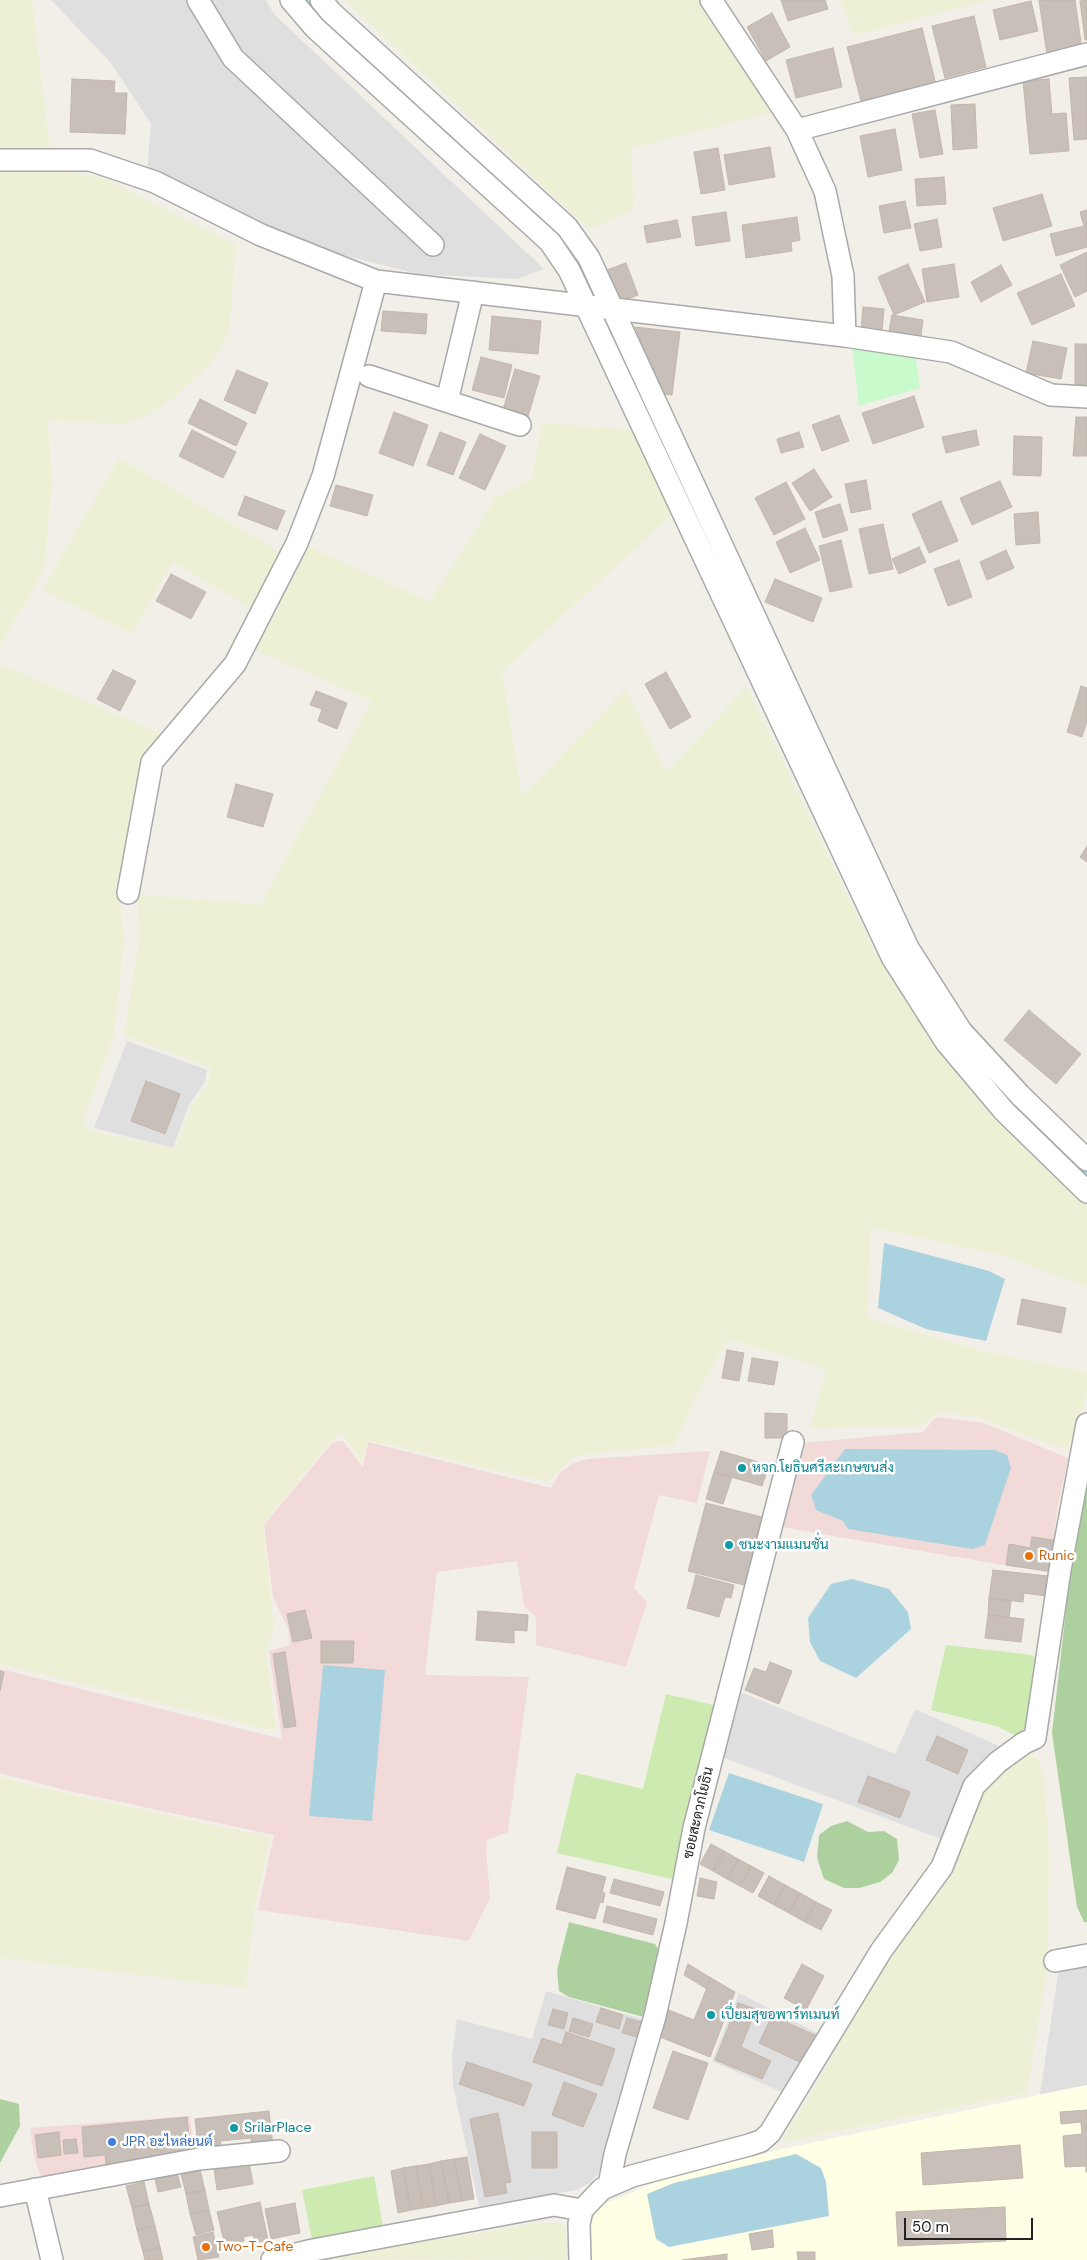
<!DOCTYPE html>
<meta charset="utf-8">
<style>
body{margin:0}
#map{position:relative;width:1087px;height:2260px;overflow:hidden;background:#f2efe9;font-family:"DM Sans",sans-serif}
canvas{display:block}
.scale{position:absolute;left:904px;top:2218px;width:129px;height:22px;box-sizing:border-box;border:2px solid #222;border-top:0;padding-left:6px;font-size:15px;line-height:18px;white-space:nowrap;color:#222;-webkit-text-stroke:4px #fff;paint-order:stroke}
</style>
<div id="map">
<canvas width="1087" height="2260"></canvas>
<div class="scale">50 m</div>
</div>
<script>
const ctx = document.querySelector('canvas').getContext('2d');
ctx.lineJoin = 'round';
function paint(path, color) { ctx.fillStyle = color; ctx.fill(path, 'evenodd'); }
const shape = rows => new Path2D(rows.map(r => 'M' + r).join(''));
function stroke(path, color, width, dash) { ctx.strokeStyle = color; ctx.lineWidth = width; ctx.lineCap = dash ? 'butt' : 'round'; ctx.setLineDash(dash || []); ctx.stroke(path); }
function drawText(font, color, halo, rows, align = 'center') {
  ctx.font = font + ' "DM Sans",Sarabun,sans-serif'; ctx.lineWidth = 5; ctx.setLineDash([]); ctx.textBaseline = 'middle'; ctx.strokeStyle = halo; ctx.fillStyle = color; for (const [text, x, y, turn = 0] of rows) {
    ctx.save(); ctx.translate(x, y); ctx.rotate((+turn || 0) * Math.PI / 180); ctx.textAlign = isNaN(turn) ? turn : align; if (halo) ctx.strokeText(text, 0, 0); ctx.fillText(text, 0, 0); ctx.restore();
  }
}
paint(shape([
 [51,0,266,0,274,14,544,269,517,279,418,274,320,249,147,171,151,124,111,63],
 [127,1041,207,1070,205,1082,189,1105,173,1148,94,1128],
 [737,1691,895,1754,915,1709,999,1746,965,1781,941,1839,719,1756],
 [1087,1964,1087,2085,1040,2094,1058,1974,1066,1968],
 [546,1991,645,2020,598,2174,590,2183,576,2190,479,2206,453,2086,452,2056,457,2019,532,2039],
 [739,1993,823,2036,788,2095,712,2061]
]), '#e0dfdf');
paint(shape([
 [936,1417,984,1423,1068,1458,1057,1510,1050,1573,781,1527,801,1443,923,1432],
 [343,1441,363,1467,368,1442,551,1488,560,1473,574,1463,588,1459,710,1451,697,1503,659,1495,634,1588,647,1602,626,1667,536,1645,536,1617,524,1606,517,1561,437,1572,425,1675,529,1677,508,1832,487,1840,486,1848,490,1898,469,1941,258,1910,274,1835,65,1790,0,1773,0,1669,282,1739,269,1651,290,1645,288,1628,273,1597,264,1525,333,1442],
 [190,2116,194,2156,43,2184,34,2156,30,2128]
]), '#f2dad9');
paint(shape([
 [1087,2085,1087,2260,590,2260,589,2229,598,2207,656,2182,782,2149]
]), '#ffffe5');
paint(shape([
 [0,0,32,0,50,151,0,153],
 [345,0,722,0,774,112,631,148,634,210,589,229],
 [840,0,990,0,854,35],
 [49,169,105,179,236,245,229,331,212,362,173,398,143,418,121,424,48,420,52,482,44,570,0,645,0,171],
 [542,423,634,430,672,515,502,671,522,796,626,689,666,772,747,687,871,944,938,1050,1005,1125,1087,1205,1087,1287,1002,1255,871,1227,867,1318,982,1351,1087,1372,1087,1394,1067,1450,974,1416,941,1412,919,1426,810,1428,826,1369,729,1339,701,1385,674,1445,578,1455,570,1459,548,1482,368,1440,362,1462,342,1434,334,1437,263,1525,274,1628,266,1651,276,1731,0,1664,0,664,164,735,119,891,124,940,114,1035,82,1124,93,1131,174,1149,191,1106,208,1083,211,1068,124,1035,140,932,137,895,261,904,372,701,255,650,307,546,430,602,496,497,532,479],
 [119,458,280,552,253,609,173,562,132,633,42,590],
 [1029,1754,1038,1759,1044,1776,1049,1855,1048,1963,1027,2093,782,2142,829,2063,878,1973,955,1865,981,1793,1015,1759],
 [0,1777,63,1793,270,1837,254,1912,246,1988,0,1958],
 [539,2223,561,2223,566,2230,567,2260,316,2259]
]), '#eef0d5');
paint(shape([
 [946,1645,1032,1655,1036,1658,1026,1728,1015,1735,996,1726,931,1710],
 [666,1694,714,1705,672,1879,557,1853,576,1773,643,1789],
 [374,2176,383,2227,312,2240,302,2190]
]), '#cdebb0');
paint(shape([
 [1087,1478,1087,1922,1084,1922,1077,1907,1052,1733,1070,1575],
 [847,1821,868,1832,884,1831,897,1839,899,1860,892,1873,880,1882,859,1888,844,1888,824,1879,817,1858,819,1835,831,1826],
 [569,1922,655,1944,659,1950,644,2017,569,1997,559,1991,557,1970],
 [0,2099,19,2104,20,2126,0,2163]
]), '#add19e');
paint(shape([
 [852,347,915,354,920,388,859,406]
]), '#c8facc');
paint(shape([
 [884,1243,989,1271,1005,1279,986,1341,926,1329,878,1308],
 [845,1449,995,1450,1007,1455,1011,1468,985,1545,972,1549,848,1529,843,1521,816,1510,811,1495],
 [852,1579,889,1589,908,1612,911,1629,856,1678,820,1661,810,1642,808,1618,831,1584],
 [323,1665,385,1670,372,1821,309,1816],
 [729,1773,823,1804,804,1862,709,1830],
 [796,2154,821,2168,826,2182,829,2216,669,2247,656,2239,647,2194,674,2183]
]), '#aad3df');
stroke(shape([
 [306,0,323,20,558,234,579,264,597,301],
 [637,386,682,485],
 [990,1078,1012,1103,1087,1175]
]), '#aad3df', 5);
const building = shape([
 [781,0,825,0,828,9,788,21,781,0],
 [1039,0,1075,0,1082,50,1047,55,1039,0],
 [1087,0,1087,40,1085,40,1080,1,1087,0],
 [1031,1,1038,31,1000,40,993,10,1031,1],
 [772,13,790,47,766,61,747,27,772,13],
 [974,16,986,67,945,78,932,26,974,16],
 [922,28,936,85,862,105,847,47,922,28],
 [833,48,842,87,796,98,786,60,833,48],
 [1087,77,1087,139,1074,140,1069,78,1087,77],
 [72,79,115,81,114,93,127,93,125,134,70,132,72,79],
 [1049,79,1052,114,1066,113,1069,151,1030,154,1023,81,1049,79],
 [975,104,977,148,953,150,951,105,975,104],
 [935,110,943,154,920,158,912,114,935,110],
 [895,129,902,170,868,177,860,136,895,129],
 [770,147,775,177,729,185,724,155,770,147],
 [718,148,725,190,701,194,694,152,718,148],
 [944,177,946,204,917,206,915,179,944,177],
 [1042,194,1052,226,1003,241,993,208,1042,194],
 [905,201,911,228,884,233,879,206,905,201],
 [1087,210,1087,247,1056,256,1050,234,1084,226,1080,212,1087,210],
 [726,212,730,241,696,246,692,217,726,212],
 [797,217,800,240,791,242,792,251,746,258,742,225,797,217],
 [937,219,942,247,920,251,914,224,937,219],
 [677,220,681,237,647,243,644,226,677,220],
 [1087,252,1087,291,1075,297,1060,265,1087,252],
 [626,263,638,295,618,303,607,270,626,263],
 [908,264,925,302,894,315,878,277,908,264],
 [954,264,959,297,927,302,922,269,954,264],
 [1001,265,1012,285,981,302,971,282,1001,265],
 [1061,274,1075,306,1032,325,1017,293,1061,274],
 [863,307,884,309,882,331,861,330,863,307],
 [383,311,427,314,426,334,381,331,383,311],
 [892,315,923,320,921,336,889,331,892,315],
 [492,316,541,321,538,354,489,350,492,316],
 [635,327,680,332,672,395,662,394,635,327],
 [1033,341,1067,348,1061,379,1026,373,1033,341],
 [1075,344,1087,344,1087,390,1075,390,1075,344],
 [481,357,512,365,504,398,472,390,481,357],
 [515,369,540,376,527,420,502,413,515,369],
 [237,370,268,383,255,414,224,400,237,370],
 [914,396,924,427,873,444,862,413,914,396],
 [200,399,247,423,236,446,188,423,200,399],
 [394,412,428,425,413,466,379,453,394,412],
 [839,415,849,441,822,451,812,425,839,415],
 [1076,417,1087,417,1087,456,1073,456,1076,417],
 [192,430,236,452,223,478,179,456,192,430],
 [976,430,979,445,946,453,942,437,976,430],
 [440,432,466,442,453,475,427,465,440,432],
 [799,432,804,447,781,453,777,439,799,432],
 [480,434,506,446,485,490,459,478,480,434],
 [1014,436,1042,437,1041,476,1013,475,1014,436],
 [814,469,832,497,810,511,792,483,814,469],
 [866,480,871,509,851,513,845,484,866,480],
 [1000,481,1012,507,972,525,960,498,1000,481],
 [786,482,805,519,774,535,755,498,786,482],
 [336,485,373,495,367,516,330,506,336,485],
 [245,496,285,511,277,530,238,515,245,496],
 [941,501,958,541,929,553,912,514,941,501],
 [840,504,848,530,823,538,815,512,840,504],
 [1038,512,1040,543,1016,545,1014,514,1038,512],
 [883,524,893,569,869,574,859,529,883,524],
 [805,528,820,560,790,573,776,542,805,528],
 [841,540,852,587,830,592,819,546,841,540],
 [919,547,926,562,899,574,892,559,919,547],
 [1006,550,1014,568,987,580,980,562,1006,550],
 [959,560,972,597,948,606,934,569,959,560],
 [171,574,206,592,191,619,156,601,171,574],
 [775,579,822,598,813,622,765,602,775,579],
 [113,670,136,681,120,711,97,699,113,670],
 [666,672,691,717,670,729,645,684,666,672],
 [1081,686,1087,688,1087,721,1082,737,1067,732,1081,686],
 [316,691,347,703,337,729,318,721,322,709,310,705,316,691],
 [236,784,273,794,263,827,227,817,236,784],
 [1087,846,1087,862,1080,857,1087,846],
 [1029,1010,1081,1054,1056,1084,1004,1040,1029,1010],
 [146,1081,180,1094,165,1134,131,1121,146,1081],
 [1022,1299,1066,1308,1061,1333,1017,1324,1022,1299],
 [727,1350,744,1353,739,1381,722,1378,727,1350],
 [752,1358,778,1362,774,1385,748,1381,752,1358],
 [765,1413,787,1414,787,1438,765,1438,765,1413],
 [721,1451,769,1465,762,1486,714,1472,721,1451],
 [714,1472,732,1477,723,1504,706,1499,714,1472],
 [706,1503,770,1519,752,1587,688,1571,706,1503],
 [1032,1537,1053,1540,1048,1571,1006,1565,1009,1544,1030,1548,1032,1537],
 [993,1570,1048,1576,1046,1596,1024,1593,1023,1602,989,1598,993,1570],
 [696,1575,734,1585,731,1598,725,1597,719,1617,687,1608,696,1575],
 [989,1598,1011,1601,1009,1617,988,1615,989,1598],
 [305,1610,312,1638,293,1642,287,1614,305,1610],
 [478,1611,528,1615,527,1631,514,1630,514,1643,476,1640,478,1611],
 [988,1615,1024,1619,1021,1642,985,1638,988,1615],
 [321,1641,354,1641,353,1663,321,1663,321,1641],
 [285,1652,296,1726,284,1728,273,1654,285,1652],
 [770,1662,792,1671,779,1704,745,1690,754,1668,766,1672,770,1662],
 [0,1671,4,1672,0,1691,0,1671],
 [937,1736,968,1750,958,1774,926,1760,937,1736],
 [868,1776,910,1792,900,1818,858,1802,868,1776],
 [711,1844,724,1851,713,1871,700,1864,711,1844],
 [724,1851,738,1859,727,1879,713,1871,724,1851],
 [738,1859,751,1866,740,1886,727,1879,738,1859],
 [751,1866,764,1873,753,1893,740,1886,751,1866],
 [567,1867,606,1877,602,1892,605,1893,603,1903,600,1902,595,1919,556,1909,567,1867],
 [769,1876,785,1885,774,1905,758,1896,769,1876],
 [700,1878,717,1882,714,1899,697,1896,700,1878],
 [614,1879,664,1892,660,1906,610,1893,614,1879],
 [785,1885,800,1893,789,1913,774,1905,785,1885],
 [800,1893,816,1902,805,1922,789,1913,800,1893],
 [816,1902,832,1910,821,1930,805,1922,816,1902],
 [607,1906,657,1919,653,1935,603,1922,607,1906],
 [688,1964,711,1978,707,1989,684,1975,688,1964],
 [802,1964,824,1976,806,2010,784,1998,802,1964],
 [711,1978,735,1992,710,2057,655,2035,666,2009,694,2020,711,1978],
 [738,2003,756,2009,741,2047,771,2061,762,2079,715,2060,738,2003],
 [601,2008,623,2015,619,2029,596,2022,601,2008],
 [553,2009,568,2013,564,2029,548,2025,553,2009],
 [772,2016,817,2036,804,2064,759,2043,772,2016],
 [573,2018,593,2024,589,2037,569,2031,573,2018],
 [627,2018,642,2022,637,2037,622,2033,627,2018],
 [566,2032,615,2049,602,2086,533,2062,542,2038,562,2045,566,2032],
 [673,2051,708,2063,688,2120,653,2108,673,2051],
 [467,2062,532,2084,524,2106,459,2084,467,2062],
 [564,2082,597,2094,583,2127,552,2115,564,2082],
 [1087,2110,1087,2172,1086,2172,1086,2166,1065,2167,1063,2136,1082,2134,1081,2122,1061,2124,1060,2112,1087,2110],
 [269,2111,273,2146,252,2149,251,2138,220,2141,222,2153,199,2155,195,2119,269,2111],
 [498,2113,511,2182,505,2183,507,2193,485,2197,470,2119,498,2113],
 [187,2117,191,2154,107,2170,105,2155,84,2157,82,2127,187,2117],
 [59,2132,61,2155,38,2158,35,2135,59,2132],
 [532,2132,557,2132,557,2168,532,2168,532,2132],
 [76,2139,78,2153,64,2154,63,2140,76,2139],
 [1020,2145,1023,2178,923,2185,921,2153,1020,2145],
 [467,2157,474,2199,462,2201,454,2159,467,2157],
 [454,2159,462,2201,449,2203,441,2161,454,2159],
 [441,2161,449,2203,436,2206,429,2164,441,2161],
 [249,2162,253,2184,217,2190,214,2168,249,2162],
 [429,2164,436,2206,423,2208,416,2166,429,2164],
 [416,2166,423,2208,411,2210,403,2168,416,2166],
 [403,2168,411,2210,398,2213,391,2171,403,2168],
 [200,2170,205,2190,186,2194,181,2174,200,2170],
 [177,2173,181,2187,158,2192,155,2179,177,2173],
 [144,2182,149,2204,132,2208,126,2186,144,2182],
 [205,2190,209,2210,190,2214,186,2194,205,2190],
 [260,2202,268,2240,255,2243,253,2235,243,2237,244,2241,232,2244,231,2240,224,2241,217,2212,260,2202],
 [295,2203,300,2233,271,2239,265,2209,295,2203],
 [149,2204,155,2226,137,2230,132,2208,149,2204],
 [1005,2207,1006,2241,898,2246,896,2212,1005,2207],
 [209,2210,214,2230,196,2235,190,2214,209,2210],
 [155,2226,160,2247,143,2252,137,2230,155,2226],
 [772,2230,774,2247,752,2250,749,2234,772,2230],
 [213,2232,219,2257,198,2260,193,2237,213,2232],
 [160,2247,163,2260,145,2260,143,2252,160,2247],
 [797,2252,815,2252,815,2260,798,2260,797,2252],
 [727,2254,727,2260,682,2260,727,2254]
]);
paint(building, '#c7bfb8');
stroke(building, '#c4b6ab', 1);
const minor = shape([
 [198,0,233,58,433,245],
 [291,0,315,28,550,242,569,270,892,957,946,1042,1004,1111,1087,1192],
 [321,0,331,12,567,227,589,258,908,948,961,1031,1020,1095,1087,1160],
 [711,0,797,130],
 [0,160,90,160,155,182,261,235,376,281,845,336,951,352,1051,395,1087,397],
 [845,336,843,276,825,191,797,130,1087,54],
 [369,376,520,425],
 [447,401,473,292],
 [128,893,152,762,235,664,297,543,323,476,376,281],
 [1055,1961,1087,1955],
 [609,2185,615,2154,655,2016,676,1923,694,1828,793,1442],
 [35,2189,52,2260],
 [0,2196,199,2159,279,2151],
 [272,2260,313,2250,554,2205,582,2210],
 [580,2260,579,2224,582,2210,602,2189,632,2176,749,2145,761,2141,770,2133,881,1951,942,1867,974,1786,998,1762,1024,1743,1035,1738,1060,1570,1087,1424]
]);
stroke(minor, '#a9a9a9', 24);
stroke(minor, '#fff', 21);
for (const [x, y, r, color] of [
 [742,1468,5,"#0f9aa8"],
 [729,1545,5,"#0f9aa8"],
 [1029,1556,5,"#e8710a"],
 [711,2015,5,"#0f9aa8"],
 [234,2128,5,"#0f9aa8"],
 [112,2142,5,"#3f7fe0"],
 [206,2247,5,"#e8710a"]
]) { const dot = new Path2D(); dot.arc(x, y, r, 0, 2 * Math.PI); ctx.fillStyle = color; ctx.fill(dot); stroke(dot, '#fff', 2); }
drawText('14px', '#0d838f', '#fff', [
 ["หจก.โยธินศรีสะเกษขนส่ง",752,1468],
 ["ชนะงามแมนชั่น",739,1545],
 ["เปี่ยมสุขอพาร์ทเมนท์",721,2015],
 ["SrilarPlace",244,2128]
], 'left');
drawText('14px', '#c56008', '#fff', [
 ["Runic",1039,1556],
 ["Two-T-Cafe",216,2247]
], 'left');
drawText('14px', '#222', '#fff', [
 ["ซอยสะดวกโยธิน",699,1813,-77]
]);
drawText('14px', '#366cbe', '#fff', [
 ["JPR อะไหล่ยนต์",122,2142]
], 'left');
</script>
